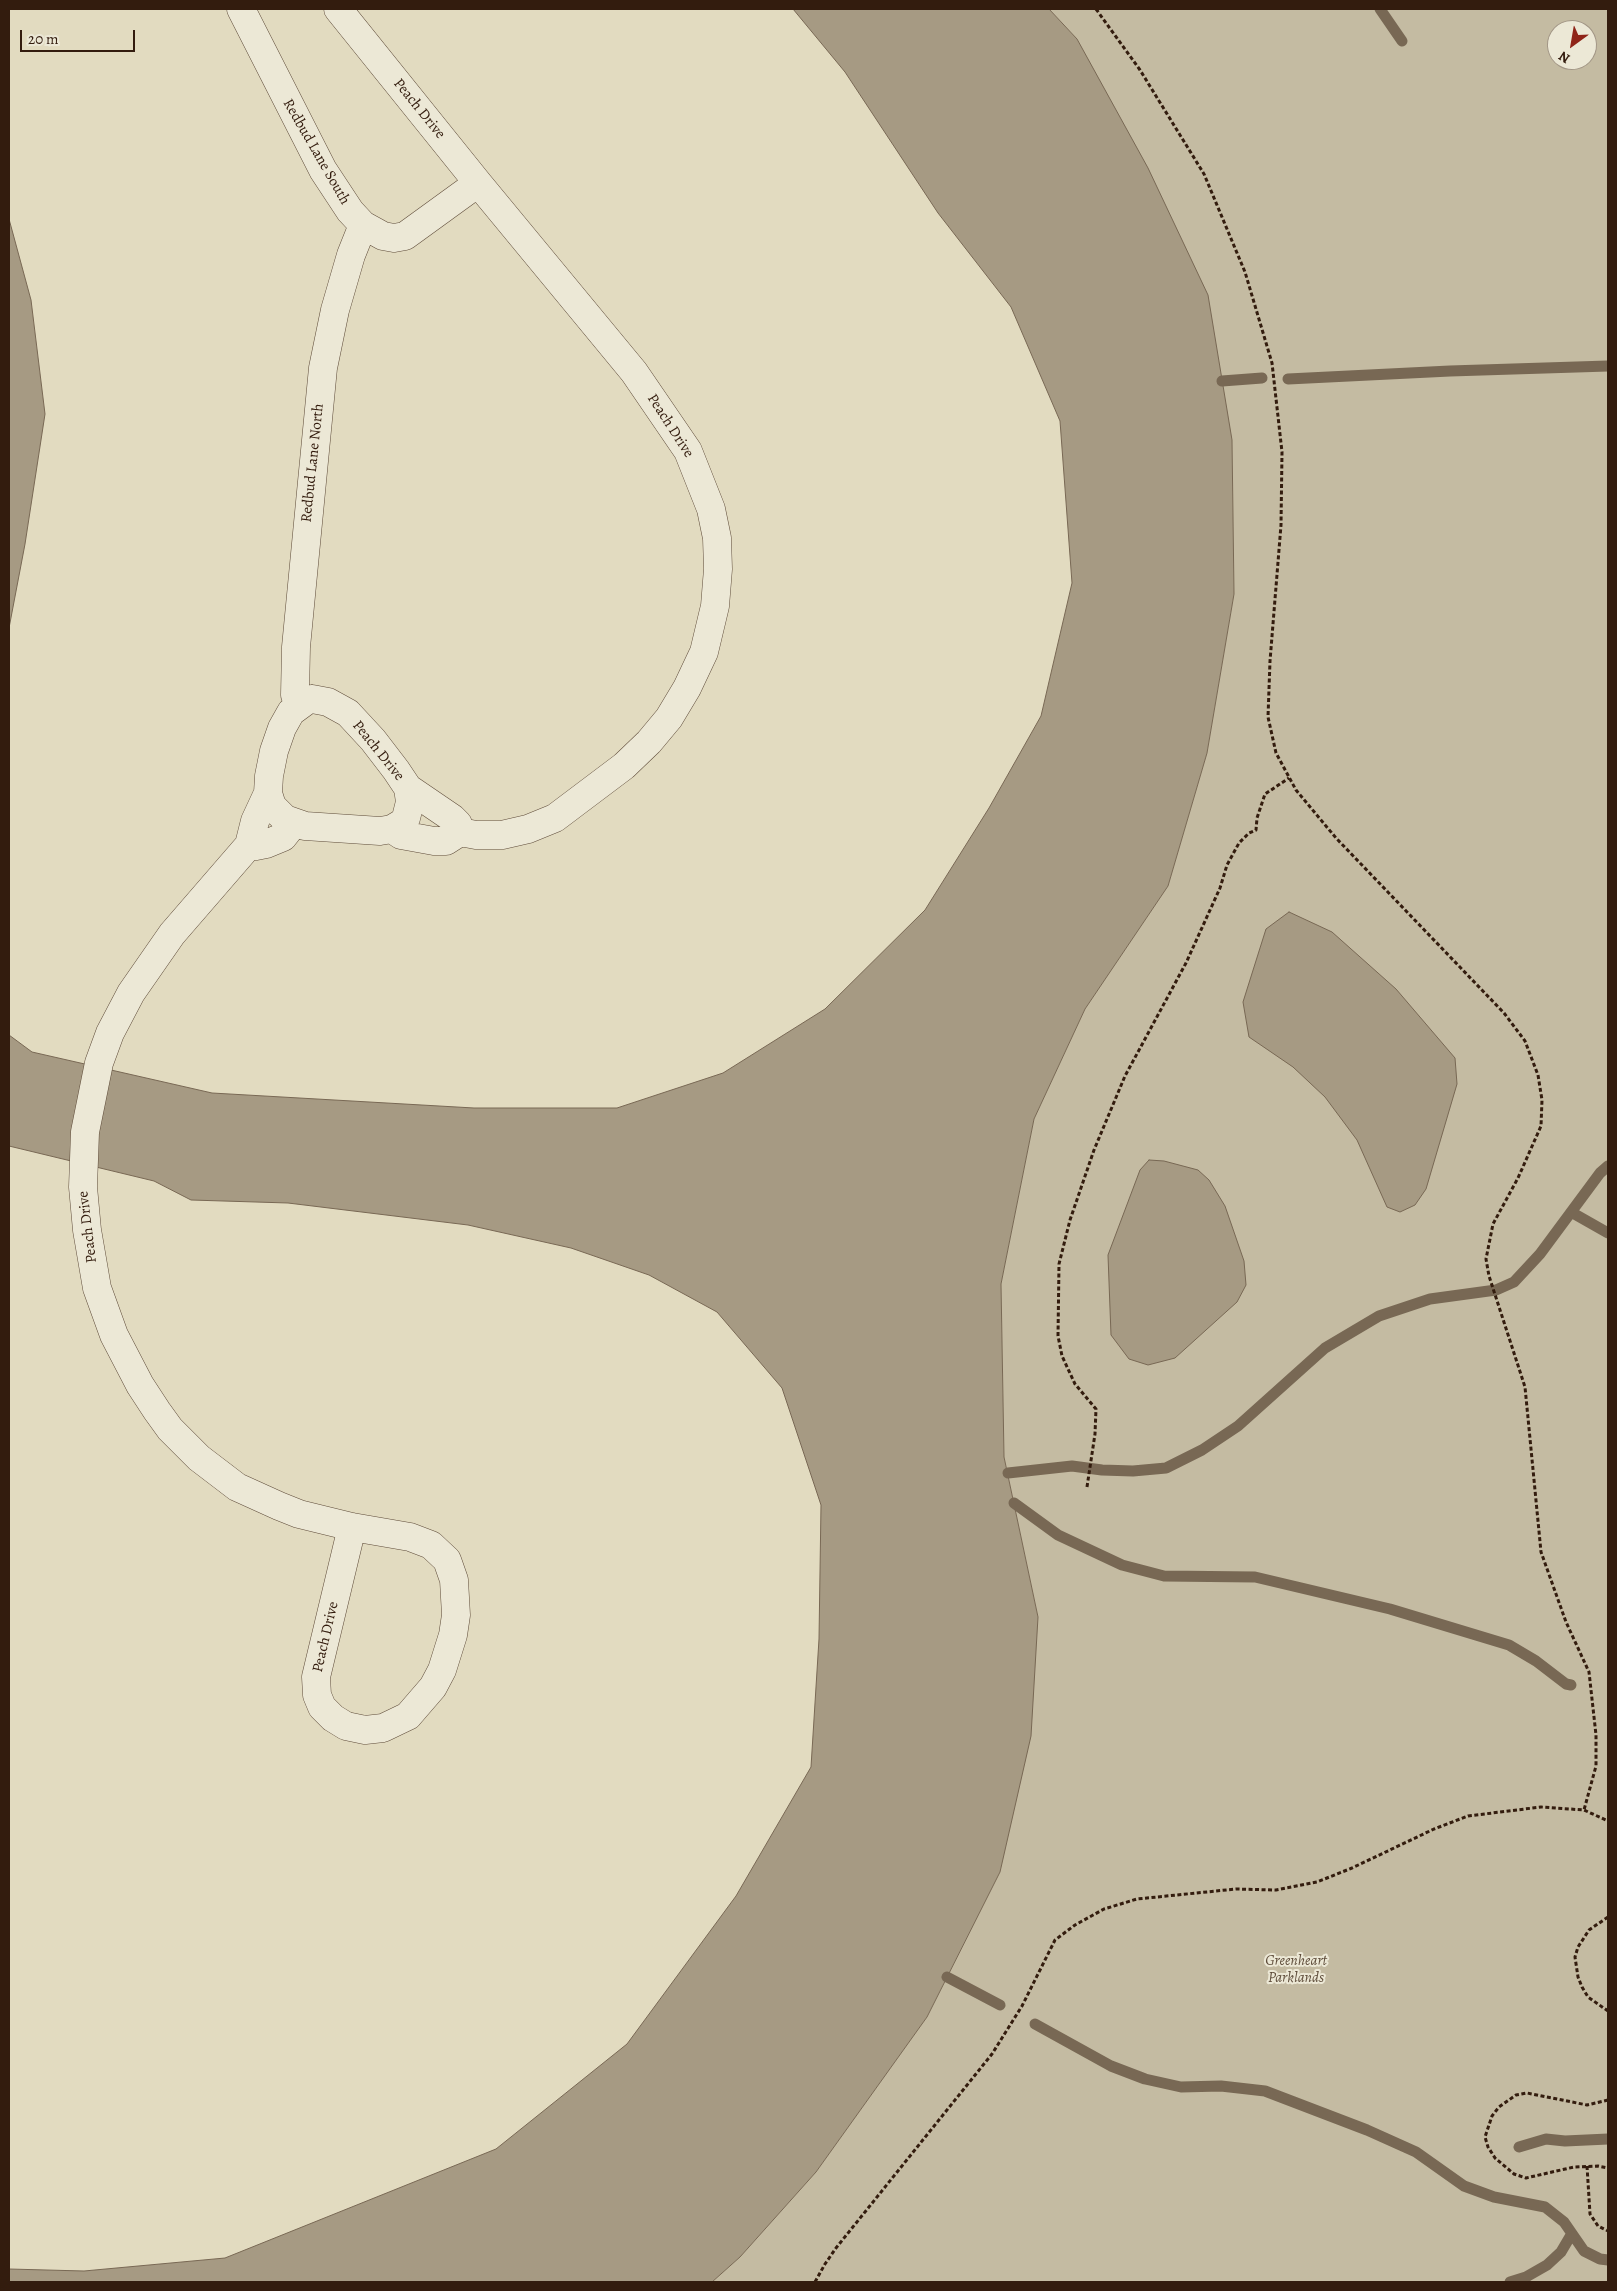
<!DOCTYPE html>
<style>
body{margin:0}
#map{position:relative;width:1617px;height:2291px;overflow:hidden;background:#e2dbc0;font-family:Alegreya,serif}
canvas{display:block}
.frame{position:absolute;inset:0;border:10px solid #331c0e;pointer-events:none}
.north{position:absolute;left:1547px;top:20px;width:50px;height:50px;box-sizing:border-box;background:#ece8d6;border:1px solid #a29686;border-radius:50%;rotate:212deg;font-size:14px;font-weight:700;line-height:20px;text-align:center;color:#331c0e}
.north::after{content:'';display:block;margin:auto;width:18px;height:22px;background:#8f2418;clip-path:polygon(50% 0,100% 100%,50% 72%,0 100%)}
.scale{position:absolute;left:20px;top:30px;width:115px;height:22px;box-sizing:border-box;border:2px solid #331c0e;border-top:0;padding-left:6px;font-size:15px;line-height:18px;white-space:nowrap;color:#331c0e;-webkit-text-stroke:4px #ece8d6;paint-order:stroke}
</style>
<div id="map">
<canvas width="1617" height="2291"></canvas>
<div class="frame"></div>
<div class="north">N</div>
<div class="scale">20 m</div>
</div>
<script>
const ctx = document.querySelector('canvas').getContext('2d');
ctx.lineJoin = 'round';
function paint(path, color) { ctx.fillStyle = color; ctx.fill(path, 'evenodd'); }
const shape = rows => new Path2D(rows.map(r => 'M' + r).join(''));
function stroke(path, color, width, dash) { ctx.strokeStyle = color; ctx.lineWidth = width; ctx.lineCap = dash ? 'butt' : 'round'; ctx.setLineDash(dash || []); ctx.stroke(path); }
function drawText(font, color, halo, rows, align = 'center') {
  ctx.font = font + ' Alegreya,serif'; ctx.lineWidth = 4; ctx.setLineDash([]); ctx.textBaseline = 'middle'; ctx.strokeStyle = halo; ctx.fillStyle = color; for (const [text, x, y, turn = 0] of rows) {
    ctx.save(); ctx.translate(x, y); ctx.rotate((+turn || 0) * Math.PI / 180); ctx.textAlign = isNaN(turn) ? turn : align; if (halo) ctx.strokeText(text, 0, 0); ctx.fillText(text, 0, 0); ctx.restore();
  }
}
paint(shape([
 [1049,9,1608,9,1608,2282,712,2282,740,2257,816,2172,927,2017,1000,1872,1038,1617,1004,1457,1001,1284,1034,1119,1085,1009,1168,886,1207,753,1234,594,1232,440,1077,39],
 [1557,30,1587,30,1587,60,1557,60]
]), '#c4bba2');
const water = shape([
 [793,9,1049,9,1077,39,1148,168,1208,295,1232,440,1234,594,1207,753,1168,886,1085,1009,1034,1119,1001,1284,1004,1457,1038,1617,1031,1736,1000,1872,927,2017,816,2172,740,2257,712,2282,9,2282,9,2269,84,2271,225,2258,496,2149,627,2044,736,1896,811,1767,819,1639,821,1505,782,1388,717,1312,649,1275,571,1248,468,1225,288,1203,191,1200,154,1181,9,1146,9,1035,32,1052,212,1093,474,1108,617,1108,723,1073,825,1009,925,910,989,808,1041,716,1072,583,1060,421,1011,307,938,213,845,72,793,9],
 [9,219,31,300,45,414,25,544,9,628,9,219],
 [1289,912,1332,932,1396,989,1455,1058,1457,1084,1426,1189,1415,1205,1400,1212,1387,1207,1357,1140,1325,1097,1293,1067,1249,1037,1243,1002,1266,929,1289,912],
 [1149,1160,1164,1161,1198,1170,1209,1180,1225,1206,1244,1261,1246,1285,1237,1302,1175,1358,1148,1365,1129,1359,1111,1335,1108,1255,1140,1170,1149,1160]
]);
paint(water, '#a69a83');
stroke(water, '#786854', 1);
stroke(shape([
 [1380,9,1402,41],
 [1288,379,1450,371,1608,366],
 [1222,381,1262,378],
 [1571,1212,1608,1233],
 [1008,1473,1072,1466,1102,1470,1133,1471,1166,1468,1202,1450,1238,1426,1325,1348,1379,1316,1430,1299,1496,1290,1514,1282,1540,1254,1600,1173,1608,1166],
 [1014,1503,1058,1535,1122,1565,1164,1576,1255,1577,1390,1609,1509,1645,1536,1661,1566,1684,1571,1685],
 [947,1977,1000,2005],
 [1035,2024,1111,2066,1145,2079,1181,2087,1221,2086,1265,2091,1367,2130,1416,2152,1464,2186,1494,2197,1545,2207,1564,2222,1584,2251,1600,2259,1608,2260],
 [1519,2147,1546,2139,1565,2141,1608,2139],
 [1510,2282,1526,2277,1547,2265,1561,2252,1571,2235]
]), '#786854', 11);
const street = shape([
 [241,9,323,170,350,211,363,225,383,236,394,238,405,236,478,183],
 [338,9,478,183,634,372,688,451,711,509,717,538,718,569,715,606,704,652,687,688,669,718,649,742,624,766,555,818,528,829,502,835,476,835,460,832],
 [312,699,328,702,348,713,373,740,396,770,408,788,410,802,406,818,402,823,392,829,380,831,305,826,285,819,272,806,268,793,269,776,274,751,282,728,291,712,306,701,312,699],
 [299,706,295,695,296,647,323,368,335,310,351,255,363,225],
 [268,793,255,821,249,845,256,846,266,844,283,837,294,823],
 [392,829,401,835,434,841,446,841,460,832,458,824,452,818,408,788],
 [249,845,172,934,131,993,110,1033,99,1063,85,1132,83,1187,87,1230,97,1288,114,1335,140,1385,157,1411,170,1429,199,1458,237,1487,279,1506,299,1514,352,1527,410,1537,431,1545,447,1560,454,1580,456,1615,453,1635,442,1670,433,1687,408,1716,383,1728,365,1730,346,1726,333,1718,322,1707,317,1695,316,1677,352,1527]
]);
stroke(street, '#5f4c3a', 29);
stroke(shape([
 [1096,9,1140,70,1204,174,1245,272,1272,363,1282,452,1281,525,1270,661,1268,717,1276,753,1296,790,1336,838,1504,1013,1525,1041,1538,1075,1542,1100,1541,1126,1518,1178,1493,1224,1486,1259,1489,1276,1525,1387,1541,1552,1566,1622,1589,1672,1596,1735,1596,1766,1584,1810],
 [1087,1487,1095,1434,1096,1409,1075,1384,1062,1356,1058,1336,1059,1264,1070,1220,1094,1150,1125,1076,1186,963,1220,888,1227,865,1239,843,1249,833,1256,830,1257,818,1265,794,1289,778],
 [1608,1917,1589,1930,1578,1947,1575,1957,1578,1977,1582,1987,1588,1997,1608,2011],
 [1608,2100,1587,2105,1527,2093,1516,2095,1499,2107,1492,2116,1485,2137,1488,2147,1495,2158,1514,2174,1526,2178,1574,2167,1598,2166,1608,2168],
 [1587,2166,1590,2214,1598,2226,1608,2231],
 [815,2282,825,2264,836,2248,992,2054,1022,2006,1055,1940,1075,1925,1104,1909,1137,1899,1236,1889,1276,1890,1317,1882,1352,1868,1434,1829,1468,1816,1541,1807,1584,1810,1608,1821]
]), '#331c0e', 3, [4, 2.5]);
stroke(street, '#ece8d6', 28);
drawText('15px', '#331c0e', '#ece8d6', [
 ["Peach Drive",419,109,51],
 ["Redbud Lane South",316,152,60],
 ["Peach Drive",670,426,57],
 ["Redbud Lane North",313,463,-84],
 ["Peach Drive",378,751,51],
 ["Peach Drive",88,1227,-97],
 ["Peach Drive",326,1637,-77]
]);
drawText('italic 15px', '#5e4c3a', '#ece8d6', [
 ["Greenheart",1296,1961],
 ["Parklands",1296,1978]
]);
</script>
